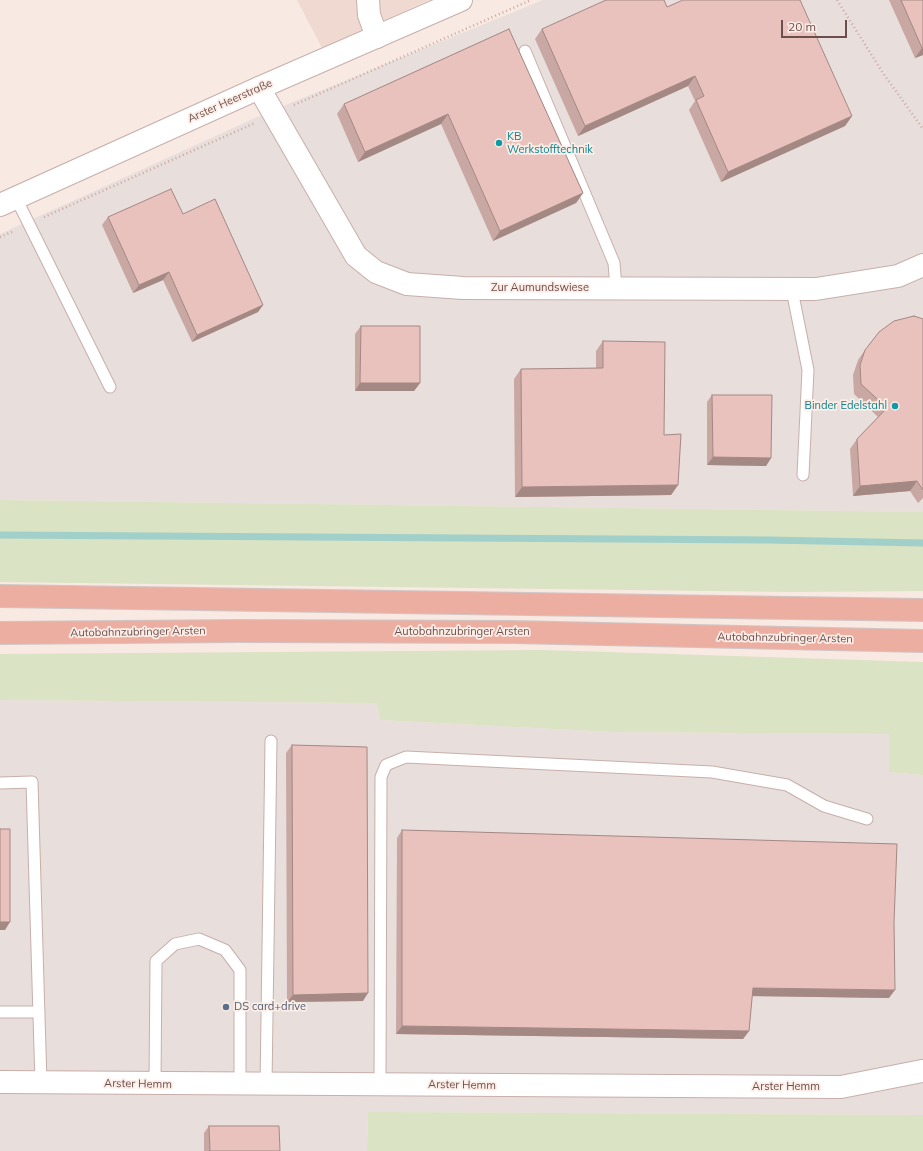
<!DOCTYPE html>
<meta charset="utf-8">
<style>
body{margin:0}
#map{position:relative;width:923px;height:1151px;overflow:hidden;background:#f8e9e2;font-family:Mulish,sans-serif}
canvas{display:block}
.scale{position:absolute;left:781px;top:20px;width:66px;height:18px;box-sizing:border-box;border:2px solid #6c4e4c;border-top:0;padding-left:5px;font-size:12px;line-height:14px;white-space:nowrap;color:#6c4e4c;-webkit-text-stroke:3px #fceee7;paint-order:stroke}
</style>
<div id="map">
<canvas width="923" height="1151"></canvas>
<div class="scale">20 m</div>
</div>
<script>
const ctx = document.querySelector('canvas').getContext('2d');
ctx.lineJoin = 'round';
function paint(path, color) { ctx.fillStyle = color; ctx.fill(path, 'evenodd'); }
const shape = rows => new Path2D(rows.map(r => 'M' + r).join(''));
function stroke(path, color, width, dash) { ctx.strokeStyle = color; ctx.lineWidth = width; ctx.lineCap = dash ? 'butt' : 'round'; ctx.setLineDash(dash || []); ctx.stroke(path); }
function drawText(font, color, halo, rows, align = 'center') {
  ctx.font = font + ' Mulish,sans-serif'; ctx.lineWidth = 3.5; ctx.setLineDash([]); ctx.textBaseline = 'middle'; ctx.strokeStyle = halo; ctx.fillStyle = color; for (const [text, x, y, turn = 0] of rows) {
    ctx.save(); ctx.translate(x, y); ctx.rotate((+turn || 0) * Math.PI / 180); ctx.textAlign = isNaN(turn) ? turn : align; if (halo) ctx.strokeText(text, 0, 0); ctx.fillText(text, 0, 0); ctx.restore();
  }
}
paint(shape([
 [297,0,429,0,322,48]
]), '#efd9d1');
paint(shape([
 [543,0,923,0,923,512,0,500,0,234,266,113],
 [0,700,377,703,380,720,614,732,891,734,889,772,923,775,923,1115,368,1112,367,1151,0,1151]
]), '#e8dedc');
paint(shape([
 [0,500,923,512,923,591,790,592,0,582],
 [544,650,923,662,923,775,889,772,890,734,614,732,380,720,377,703,0,700,0,654],
 [368,1112,923,1115,923,1151,367,1151]
]), '#dae3c3');
stroke(shape([
 [0,535,769,540,923,543]
]), '#a1cfc9', 7);
const service = shape([
 [525,51,614,263,616,288],
 [16,198,110,387],
 [792,290,808,370,803,475],
 [0,783,32,782,41,1083],
 [0,1012,39,1012],
 [155,1084,156,961,175,944,199,939,225,950,240,970,240,1085],
 [380,1084,381,777,386,765,406,757,712,772,787,785,824,806,867,819],
 [266,1085,271,741]
]);
const minor = shape([
 [368,0,369,15,377,37],
 [259,88,356,256,376,272,407,284,463,288,816,289,898,276,923,265],
 [0,1082,841,1087,922,1071]
]);
const tertiary = shape([
 [0,205,259,88,461,0]
]);
const trunk = shape([
 [0,596,923,610],
 [0,633,240,631,512,632,923,641]
]);
stroke(service, '#c7afab', 13);
stroke(minor, '#c7afab', 24);
stroke(tertiary, '#c7afab', 24);
stroke(trunk, '#d0c6c6', 24);
stroke(shape([
 [837,0,883,73,923,129],
 [294,105,531,0],
 [44,217,255,123],
 [0,237,14,231]
]), '#cea5a1', 2.5, [1, 3]);
stroke(service, '#fff', 11);
stroke(minor, '#fff', 22);
stroke(tertiary, '#fff', 22);
stroke(trunk, '#edaea2', 22);
paint(shape([
 [889,0,923,0,923,55,915,58],
 [667,7,852,116,845,126,721,182,689,110,695,101,688,86,578,136,535,39,542,29],
 [509,29,583,193,576,203,493,241,441,124,358,162,337,114,344,104],
 [183,214,263,305,258,312,192,342,163,280,133,293,102,225,108,217],
 [923,319,923,498,918,503,910,491,853,496,850,449,857,439,878,417,854,394,853,375,858,360,865,350],
 [361,326,420,383,414,391,355,391,355,334],
 [603,341,664,435,678,485,671,495,515,497,514,379,521,369,596,368,596,351],
 [712,395,771,458,766,466,707,465,707,402],
 [292,745,363,1001,287,1002,286,753],
 [402,830,889,998,752,996,749,1031,743,1039,396,1034,397,838],
 [209,1126,280,1151,204,1151,204,1133]
]), '#c9a7a3');
paint(shape([
 [922,48,923,48,923,55,915,58],
 [695,76,688,86,578,136,585,126],
 [448,114,441,124,358,162,365,152],
 [852,116,845,126,721,182,728,172],
 [583,193,576,203,493,241,500,231],
 [169,272,163,280,133,293,139,285],
 [263,305,258,312,192,342,197,335],
 [360,383,420,383,414,391,355,391],
 [713,457,771,458,766,466,707,465],
 [917,481,910,491,853,496,860,486],
 [678,485,671,495,515,497,522,487],
 [0,922,10,922,5,930,0,930],
 [753,988,895,990,889,998,747,996],
 [368,993,363,1001,287,1002,293,995],
 [402,1026,749,1031,743,1039,396,1034]
]), '#a48884');
const building = shape([
 [606,0,664,0,667,7,683,0,800,0,852,116,728,172,696,100,704,96,695,76,585,126,542,29,606,0],
 [901,0,923,0,923,48,922,48,901,0],
 [509,29,583,193,500,231,448,114,365,152,344,104,509,29],
 [171,189,183,214,215,199,263,305,197,335,169,272,139,285,108,217,171,189],
 [914,316,923,319,923,490,917,481,860,486,857,439,887,408,861,384,860,365,865,350,879,332,894,321,914,316],
 [361,326,420,326,420,383,360,383,361,326],
 [603,341,665,342,664,435,681,434,678,485,522,487,521,369,603,368,603,341],
 [712,395,772,395,771,458,713,457,712,395],
 [292,745,367,747,368,993,293,995,292,745],
 [0,829,10,829,10,922,0,922,0,829],
 [402,830,897,844,894,922,895,990,753,988,749,1031,402,1026,402,830],
 [209,1126,279,1126,280,1151,210,1151,209,1126]
]);
paint(building, '#eac2bd');
stroke(building, '#a48884', 1);
for (const [x, y, r, color] of [
 [499,143,4,"#0f9aa8"],
 [895,406,4,"#0f9aa8"],
 [226,1007,4,"#5c6f8a"]
]) { const dot = new Path2D(); dot.arc(x, y, r, 0, 2 * Math.PI); ctx.fillStyle = color; ctx.fill(dot); stroke(dot, '#fceee7', 1.5); }
drawText('11px', '#6c4e4c', '#fceee7', [
 ["Arster Heerstraße",230,101,-24],
 ["Zur Aumundswiese",540,288],
 ["Autobahnzubringer Arsten",138,632,-1],
 ["Autobahnzubringer Arsten",462,632],
 ["Autobahnzubringer Arsten",785,638,1],
 ["Arster Hemm",138,1084,1],
 ["Arster Hemm",462,1085,1],
 ["Arster Hemm",786,1087]
]);
drawText('11px', '#0d838f', '#fceee7', [
 ["KB",507,137],
 ["Werkstofftechnik",507,150],
 ["Binder Edelstahl",887,406,"right"]
], 'left');
drawText('11px', '#4e5e75', '#fceee7', [
 ["DS card+drive",234,1007]
], 'left');
</script>
